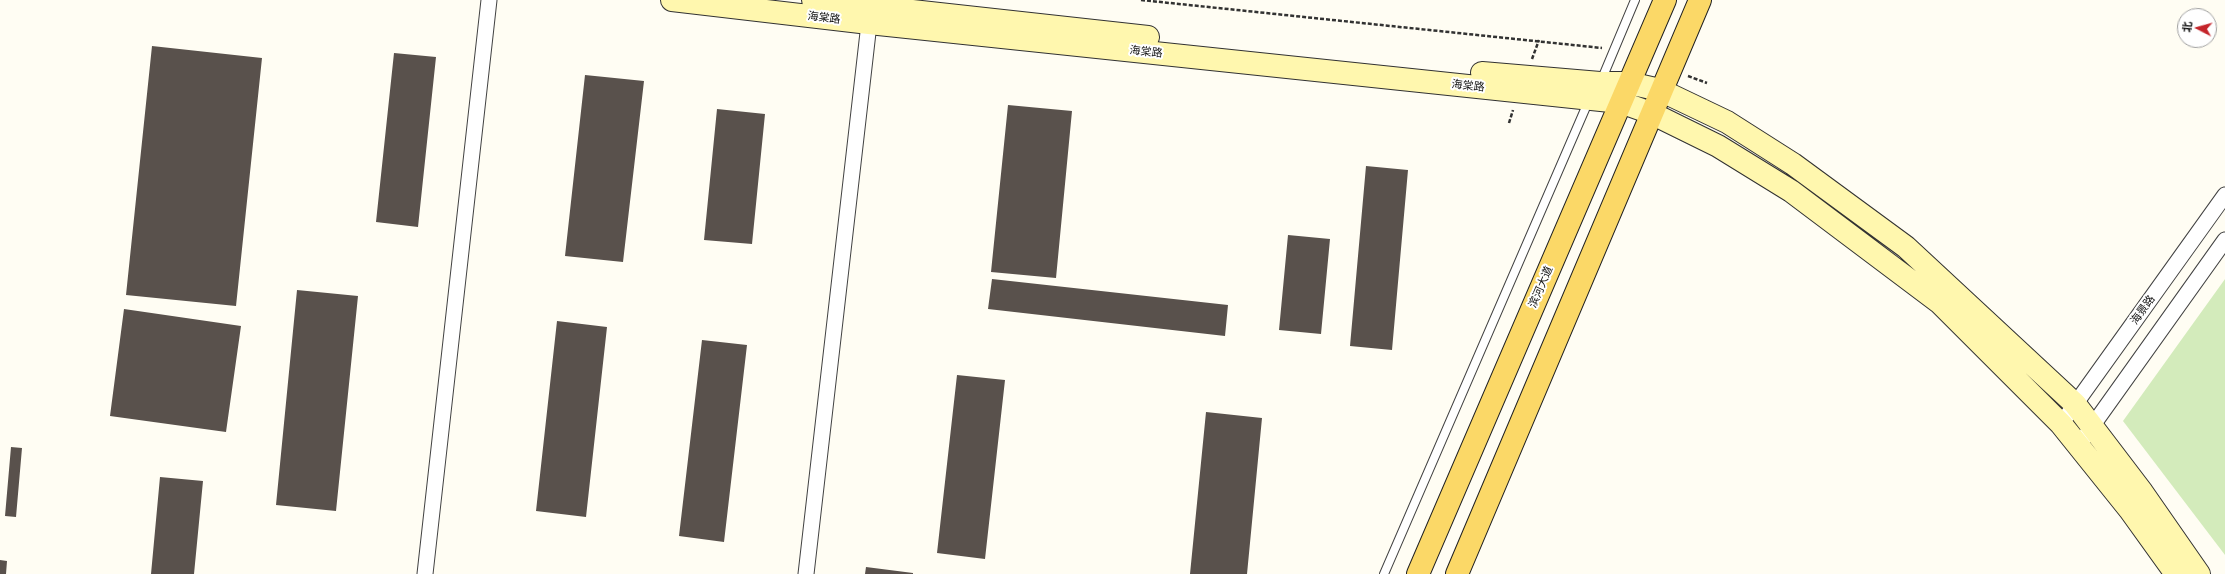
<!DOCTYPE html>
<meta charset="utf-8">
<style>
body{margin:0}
#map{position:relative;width:2225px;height:574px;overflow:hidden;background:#fffdf3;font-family:Literata,"Noto Sans SC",serif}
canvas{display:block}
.north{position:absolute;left:2177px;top:8px;width:40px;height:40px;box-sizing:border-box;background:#fff;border:1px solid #9f9f9f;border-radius:50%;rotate:276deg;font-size:11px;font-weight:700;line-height:16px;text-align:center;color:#101010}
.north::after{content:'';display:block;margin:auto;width:14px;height:18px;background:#c4242a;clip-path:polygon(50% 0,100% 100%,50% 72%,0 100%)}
</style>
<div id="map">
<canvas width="2225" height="574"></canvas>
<div class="north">北</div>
</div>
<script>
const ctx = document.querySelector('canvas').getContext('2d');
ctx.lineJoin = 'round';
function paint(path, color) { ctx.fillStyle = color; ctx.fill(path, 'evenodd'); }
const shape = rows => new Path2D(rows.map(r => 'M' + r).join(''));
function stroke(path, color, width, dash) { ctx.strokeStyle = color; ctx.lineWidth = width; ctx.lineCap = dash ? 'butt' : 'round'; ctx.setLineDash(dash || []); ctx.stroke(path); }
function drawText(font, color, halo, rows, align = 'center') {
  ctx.font = font + ' Literata,"Noto Sans SC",serif'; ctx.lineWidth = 4; ctx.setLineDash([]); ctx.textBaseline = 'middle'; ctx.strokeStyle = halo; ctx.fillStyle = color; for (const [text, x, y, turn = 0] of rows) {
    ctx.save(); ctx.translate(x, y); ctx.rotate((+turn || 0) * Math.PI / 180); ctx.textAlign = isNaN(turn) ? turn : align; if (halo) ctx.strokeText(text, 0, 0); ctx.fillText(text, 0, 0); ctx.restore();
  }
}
paint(shape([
 [2225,279,2225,555,2123,421]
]), '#d3ebbb');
paint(shape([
 [152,46,262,58,236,306,126,295],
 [394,53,436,57,418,227,376,222],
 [585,75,644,81,623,262,565,256],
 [1008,105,1072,111,1056,278,991,272],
 [717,109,765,114,752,244,704,240],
 [1366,166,1408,170,1392,350,1350,346],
 [1288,235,1330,239,1321,334,1279,330],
 [992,279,1228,305,1225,336,988,309],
 [297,290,358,296,336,511,276,505],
 [124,309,241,326,226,432,110,416],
 [557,321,607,327,586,517,536,511],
 [702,340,747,345,724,542,679,536],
 [957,375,1005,380,985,559,937,553],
 [1206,412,1262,418,1247,574,1190,574],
 [11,447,22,448,16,517,5,516],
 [160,477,203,481,194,574,151,574],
 [0,560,7,561,6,574,0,574],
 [866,567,913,573,913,574,865,574]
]), '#59514c');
const lane = shape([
 [1601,81,1635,0],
 [1384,574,1589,100]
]);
const street = shape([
 [2061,424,2225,195],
 [2078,446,2225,240],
 [425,574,489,0],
 [806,574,870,15]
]);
const secondary = shape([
 [672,0,869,23,1620,102,1651,113,1718,146,1791,191,1940,303,2061,424,2130,510,2176,574],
 [813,0,1148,37],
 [1482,73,1600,83,1629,83,1660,90,1727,122,1793,164,1906,247,2075,404,2142,492,2199,574]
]);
const primary = shape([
 [1418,574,1665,0],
 [1457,574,1700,0]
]);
stroke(lane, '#434343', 10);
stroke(street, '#434343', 17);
stroke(secondary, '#323232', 24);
stroke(primary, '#212121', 24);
stroke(shape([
 [1141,0,1602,48],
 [1532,59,1539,40],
 [1688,76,1707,83],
 [1509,123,1513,110]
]), '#323232', 2.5, [4, 2]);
stroke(lane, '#fff', 8);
stroke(street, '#fff', 15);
stroke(secondary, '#fff7ae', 22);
stroke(primary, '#fbd867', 22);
drawText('11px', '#101010', '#fff', [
 ["海棠路",824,18,7],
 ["海棠路",1146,52,6],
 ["海棠路",1468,86,6],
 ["滨河大道",1541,287,-67],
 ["海景路",2143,310,-54]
]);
</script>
